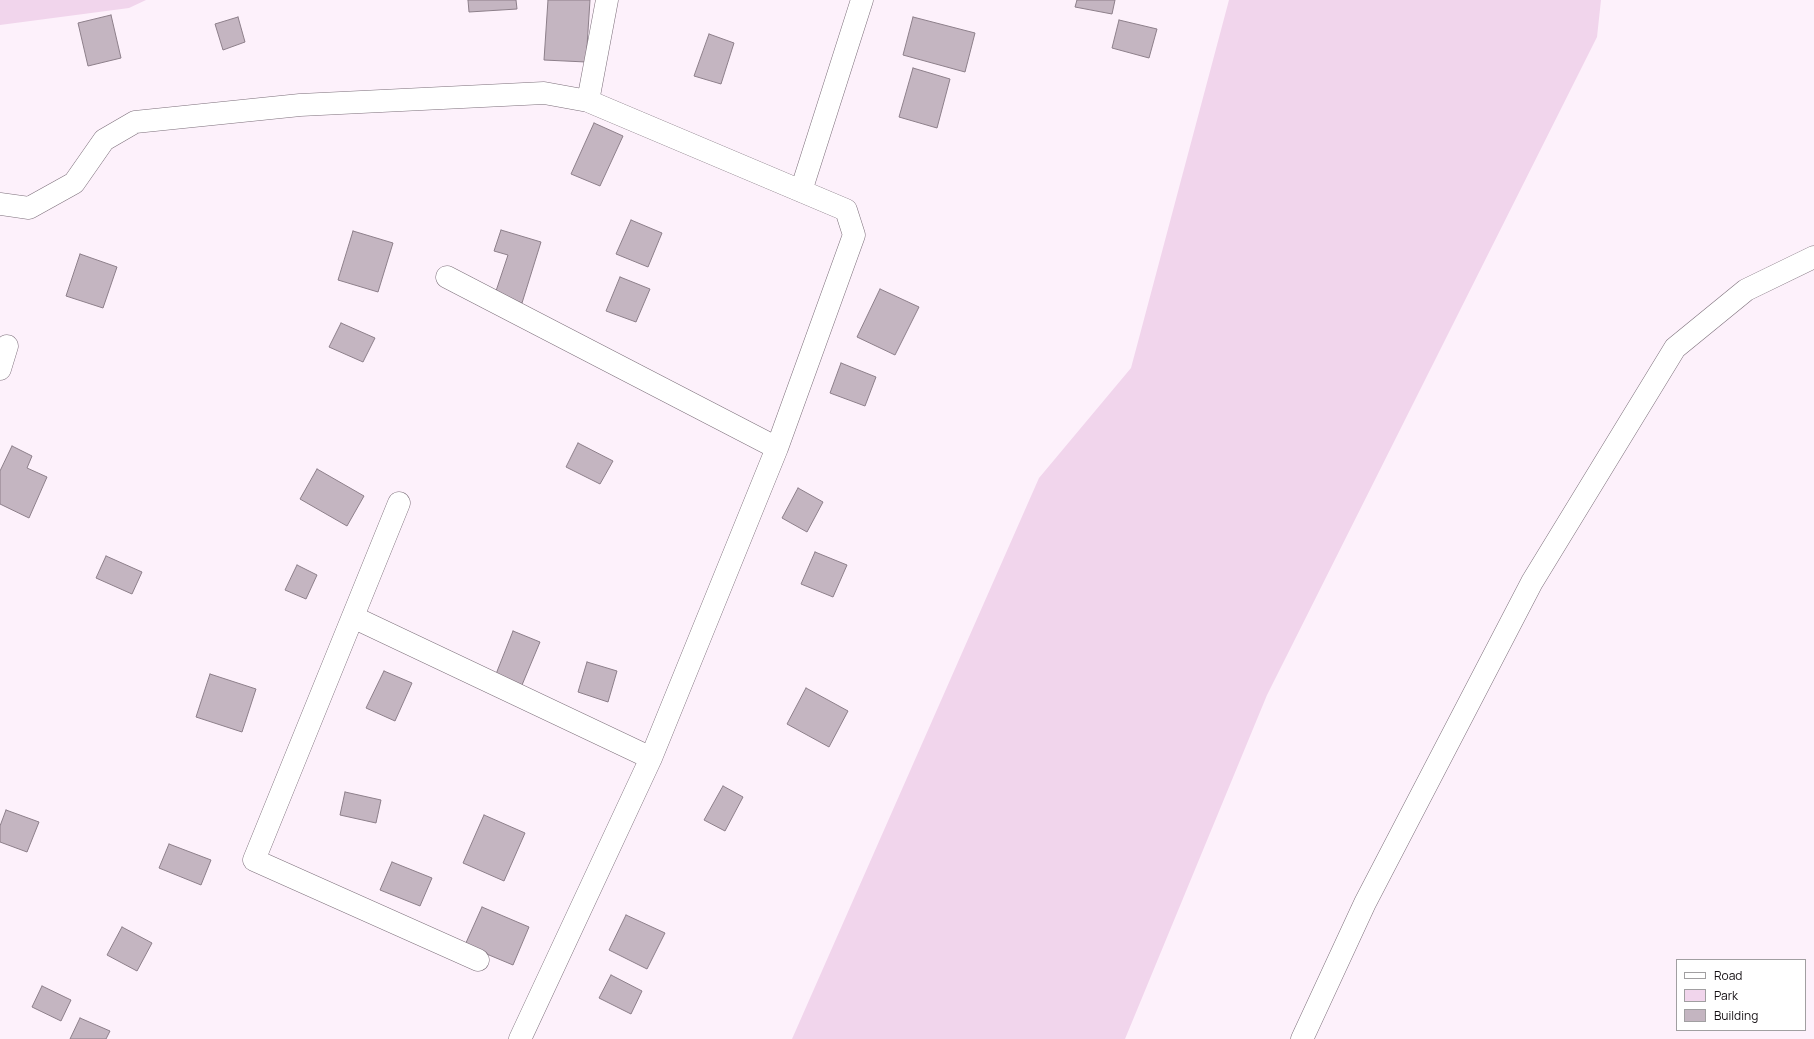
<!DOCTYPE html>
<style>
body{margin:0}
#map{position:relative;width:1814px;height:1039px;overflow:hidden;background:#fdf1fb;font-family:Manrope,sans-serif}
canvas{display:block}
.legend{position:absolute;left:1676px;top:959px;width:130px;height:72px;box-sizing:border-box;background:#fff;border:1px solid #a19fa1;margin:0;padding:5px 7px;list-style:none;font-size:12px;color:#140f13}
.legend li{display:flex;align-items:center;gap:8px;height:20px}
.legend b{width:20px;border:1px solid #a19fa1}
</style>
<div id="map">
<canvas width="1814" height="1039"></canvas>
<ul class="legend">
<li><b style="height:5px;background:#fff"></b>Road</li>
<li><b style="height:11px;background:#f1d5ec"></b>Park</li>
<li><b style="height:11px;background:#c4b5c1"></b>Building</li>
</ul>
</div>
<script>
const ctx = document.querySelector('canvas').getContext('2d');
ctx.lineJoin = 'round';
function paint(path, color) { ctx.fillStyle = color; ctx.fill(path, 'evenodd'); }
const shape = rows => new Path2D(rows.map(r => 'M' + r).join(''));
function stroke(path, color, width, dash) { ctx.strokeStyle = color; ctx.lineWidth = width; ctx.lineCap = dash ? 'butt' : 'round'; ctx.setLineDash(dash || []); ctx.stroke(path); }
paint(shape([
 [0,0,146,0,129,8,0,25],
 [1229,0,1601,0,1597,37,1267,695,1125,1039,792,1039,1039,478,1131,368]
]), '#f1d5ec');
const building = shape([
 [468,0,516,0,517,9,469,12,468,0],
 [548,0,590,0,586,62,544,60,548,0],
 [1077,0,1115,0,1112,14,1075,7,1077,0],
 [111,15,121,58,88,66,78,23,111,15],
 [238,17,245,42,223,50,215,24,238,17],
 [913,17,975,33,965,72,903,55,913,17],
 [1119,20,1157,29,1149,58,1112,48,1119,20],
 [709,34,734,43,721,84,694,76,709,34],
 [913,68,950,79,937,128,899,117,913,68],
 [594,123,623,136,600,186,571,174,594,123],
 [631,220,662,233,648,267,616,254,631,220],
 [501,230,541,242,522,303,495,294,508,255,494,251,501,230],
 [353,231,393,243,378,292,338,280,353,231],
 [80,254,117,267,103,308,66,296,80,254],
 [620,277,650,289,636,322,606,311,620,277],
 [880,289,919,307,895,355,857,337,880,289],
 [341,323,375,338,363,362,329,347,341,323],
 [841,363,876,377,865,406,830,393,841,363],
 [578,443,613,461,600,484,566,467,578,443],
 [12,446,32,456,27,468,47,477,29,518,0,504,0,471,12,446],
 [317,469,364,496,347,526,300,499,317,469],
 [798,488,823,502,807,532,782,518,798,488],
 [815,552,847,565,833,597,801,584,815,552],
 [106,556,142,572,132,594,96,578,106,556],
 [297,565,317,575,306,599,285,590,297,565],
 [513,631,540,642,522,685,496,674,513,631],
 [587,662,617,671,608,702,578,692,587,662],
 [384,671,412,683,395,721,366,708,384,671],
 [210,674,256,689,242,732,196,717,210,674],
 [806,688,848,711,829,747,787,724,806,688],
 [723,786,743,797,725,831,704,820,723,786],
 [345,792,381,800,376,823,340,815,345,792],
 [6,810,39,822,27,852,0,842,0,826,6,810],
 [484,815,525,833,504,881,463,863,484,815],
 [169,844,211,860,201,885,159,868,169,844],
 [392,862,432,878,420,906,380,890,392,862],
 [482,907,529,927,513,965,465,945,482,907],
 [626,915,665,933,647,969,609,950,626,915],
 [122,927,152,943,137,971,107,955,122,927],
 [611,975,642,991,631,1014,599,998,611,975],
 [42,986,71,1000,61,1021,32,1007,42,986],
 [80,1018,110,1031,106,1039,70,1039,80,1018]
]);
paint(building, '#c4b5c1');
stroke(building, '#8d7f8a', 1);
const street = shape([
 [588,101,607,0],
 [801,191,862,0],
 [0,204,29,208,74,183,104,140,135,122,300,105,544,93,588,101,846,210,854,235,777,448,651,758,520,1039],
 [447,277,777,448],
 [0,369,7,346],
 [399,503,254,860,478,960],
 [353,617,651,758],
 [1302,1039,1365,903,1532,582,1675,348,1746,290,1814,257]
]);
stroke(street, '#7c6f7a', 23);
stroke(street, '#fff', 22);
</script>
